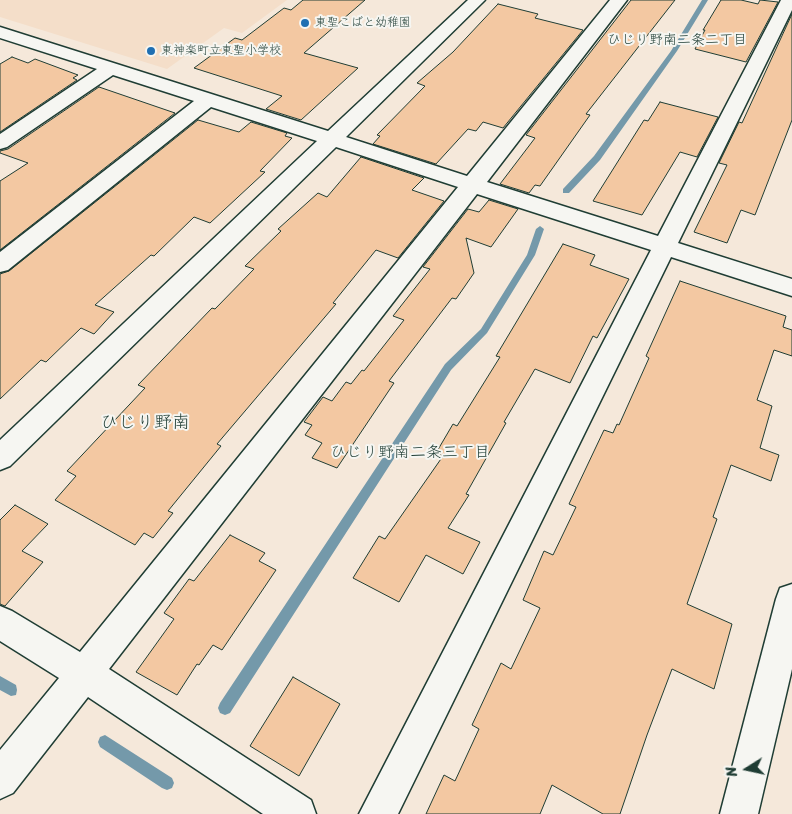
<!DOCTYPE html>
<meta charset="utf-8">
<style>
body{margin:0}
#map{position:relative;width:792px;height:814px;overflow:hidden;background:#f5e8da;font-family:Sriracha,sans-serif}
canvas{display:block}
.north{position:absolute;left:722px;top:744px;width:50px;height:50px;-webkit-text-stroke:4px #f6f6f2;paint-order:stroke;rotate:260deg;font-size:14px;font-weight:700;line-height:20px;text-align:center;color:#1f3d34}
.north::after{content:'';display:block;margin:auto;width:18px;height:22px;background:#1f3d34;clip-path:polygon(50% 0,100% 100%,50% 72%,0 100%)}
</style>
<div id="map">
<canvas width="792" height="814"></canvas>
<div class="north">N</div>
</div>
<script>
const ctx = document.querySelector('canvas').getContext('2d');
ctx.lineJoin = 'round';
function paint(path, color) { ctx.fillStyle = color; ctx.fill(path, 'evenodd'); }
const shape = rows => new Path2D(rows.map(r => 'M' + r).join(''));
function stroke(path, color, width, dash) { ctx.strokeStyle = color; ctx.lineWidth = width; ctx.lineCap = dash ? 'butt' : 'round'; ctx.setLineDash(dash || []); ctx.stroke(path); }
function drawText(font, color, halo, rows, align = 'center') {
  ctx.font = font + ' Sriracha,"Klee One",sans-serif'; ctx.lineWidth = 4; ctx.setLineDash([]); ctx.textBaseline = 'middle'; ctx.strokeStyle = halo; ctx.fillStyle = color; for (const [text, x, y, turn = 0] of rows) {
    ctx.save(); ctx.translate(x, y); ctx.rotate((+turn || 0) * Math.PI / 180); ctx.textAlign = isNaN(turn) ? turn : align; if (halo) ctx.strokeText(text, 0, 0); ctx.fillText(text, 0, 0); ctx.restore();
  }
}
paint(shape([
 [0,0,287,0,242,33,224,28,167,69,0,17]
]), '#f4dec9');
paint(shape([
 [702,0,708,0,677,51,600,160,569,193,563,193,563,189,594,156,671,51,702,0],
 [540,226,544,229,535,255,487,333,451,370,230,713,225,715,220,713,218,708,220,703,445,364,481,329,527,255,536,229,540,226],
 [0,676,16,685,17,690,16,695,11,696,0,690,0,676],
 [105,735,172,778,174,783,172,788,167,790,162,788,100,747,98,742,100,737,105,735]
]), '#7499aa');
const building = shape([
 [303,0,365,0,304,53,358,68,301,120,266,109,282,96,194,68,235,38,242,40,284,8,291,10,303,0],
 [631,0,675,0,586,114,590,115,540,186,535,185,529,193,500,184,535,138,526,135,631,0],
 [721,0,741,0,758,4,760,0,778,2,746,62,695,49,705,30,703,30,721,0],
 [498,4,538,14,535,18,583,30,503,128,483,122,476,131,468,129,436,164,373,144,380,136,377,135,425,86,417,83,453,52,498,4],
 [792,14,792,120,755,215,741,210,727,243,694,232,727,165,719,163,739,122,742,123,792,14],
 [12,57,28,63,35,59,78,75,73,78,77,80,0,132,0,64,12,57],
 [99,87,175,113,0,250,0,181,28,163,0,153,0,151,8,149,99,87],
 [660,102,718,117,697,157,680,152,642,215,593,201,644,120,648,121,660,102],
 [198,120,239,132,251,122,287,133,285,136,292,138,260,171,265,172,210,223,194,217,154,256,151,255,95,305,114,312,94,334,81,328,46,362,41,360,0,399,0,274,9,271,198,120],
 [361,157,424,178,412,190,444,201,398,258,376,250,333,303,336,304,217,444,221,446,168,511,173,513,153,538,144,533,135,545,55,500,76,476,67,471,145,388,138,385,212,308,215,309,254,269,245,266,281,231,278,229,318,193,327,197,361,157],
 [489,200,518,209,491,247,466,238,474,273,456,299,452,298,389,381,394,383,337,468,312,458,322,443,305,435,312,425,304,422,323,397,332,401,346,382,351,384,362,370,364,371,404,320,393,316,430,269,423,267,468,209,479,212,489,200],
 [563,244,595,255,590,265,629,279,597,338,593,336,570,383,535,369,504,422,506,423,466,494,469,495,448,528,480,542,463,574,426,555,399,602,353,578,379,536,385,539,443,456,436,453,453,424,457,426,500,357,496,356,563,244],
 [680,281,786,316,783,327,792,330,792,356,774,350,757,400,772,406,760,448,779,455,771,481,731,465,713,517,717,519,687,604,732,624,714,689,672,669,647,735,620,814,603,814,552,785,540,814,426,814,444,775,455,781,479,729,472,725,501,663,511,669,540,608,523,600,544,551,553,555,576,507,569,504,604,430,613,433,617,424,619,425,649,358,646,356,680,281],
 [15,505,48,524,22,551,43,562,5,606,0,604,0,520,15,505],
 [230,535,265,553,259,561,276,570,222,650,213,645,199,665,197,664,177,695,136,672,174,619,164,613,189,579,194,581,230,535],
 [293,677,340,704,299,776,250,746,293,677]
]);
paint(building, '#f3c8a2');
stroke(building, '#1f3d34', 1);
const minor = shape([
 [468,0,485,0,346,137,467,176,610,0,627,0,487,182,658,236,781,0,792,0,792,10,678,243,792,279,792,296,671,257,398,814,359,814,651,250,477,194,109,669,311,800,316,814,263,814,88,697,13,793,0,799,0,750,59,678,0,641,0,606,12,611,80,652,458,187,336,147,10,466,0,470,0,440,317,141,211,107,8,270,0,272,0,252,194,101,113,75,7,147,0,149,0,134,97,69,0,38,0,27,328,131,468,0]
]);
const tertiary = shape([
 [792,584,792,669,758,814,720,814,776,599,780,588,792,584]
]);
stroke(minor, '#1f3d34', 3);
stroke(tertiary, '#1f3d34', 3);
paint(minor, '#f6f6f2');
paint(tertiary, '#f6f6f2');
for (const [x, y, r, color] of [
 [305,23,5,"#1f6fb2"],
 [151,51,5,"#1f6fb2"]
]) { const dot = new Path2D(); dot.arc(x, y, r, 0, 2 * Math.PI); ctx.fillStyle = color; ctx.fill(dot); stroke(dot, '#f6f6f2', 2); }
drawText('12px', '#1f3d34', '#f6f6f2', [
 ["東聖こばと幼稚園",315,23],
 ["東神楽町立東聖小学校",161,51]
], 'left');
drawText('14px', '#1f3d34', '#f6f6f2', [
 ["ひじり野南二条二丁目",677,40]
]);
drawText('16px', '#1f3d34', '#f6f6f2', [
 ["ひじり野南二条三丁目",410,453]
]);
drawText('18px', '#1f3d34', '#f6f6f2', [
 ["ひじり野南",145,423]
]);
</script>
